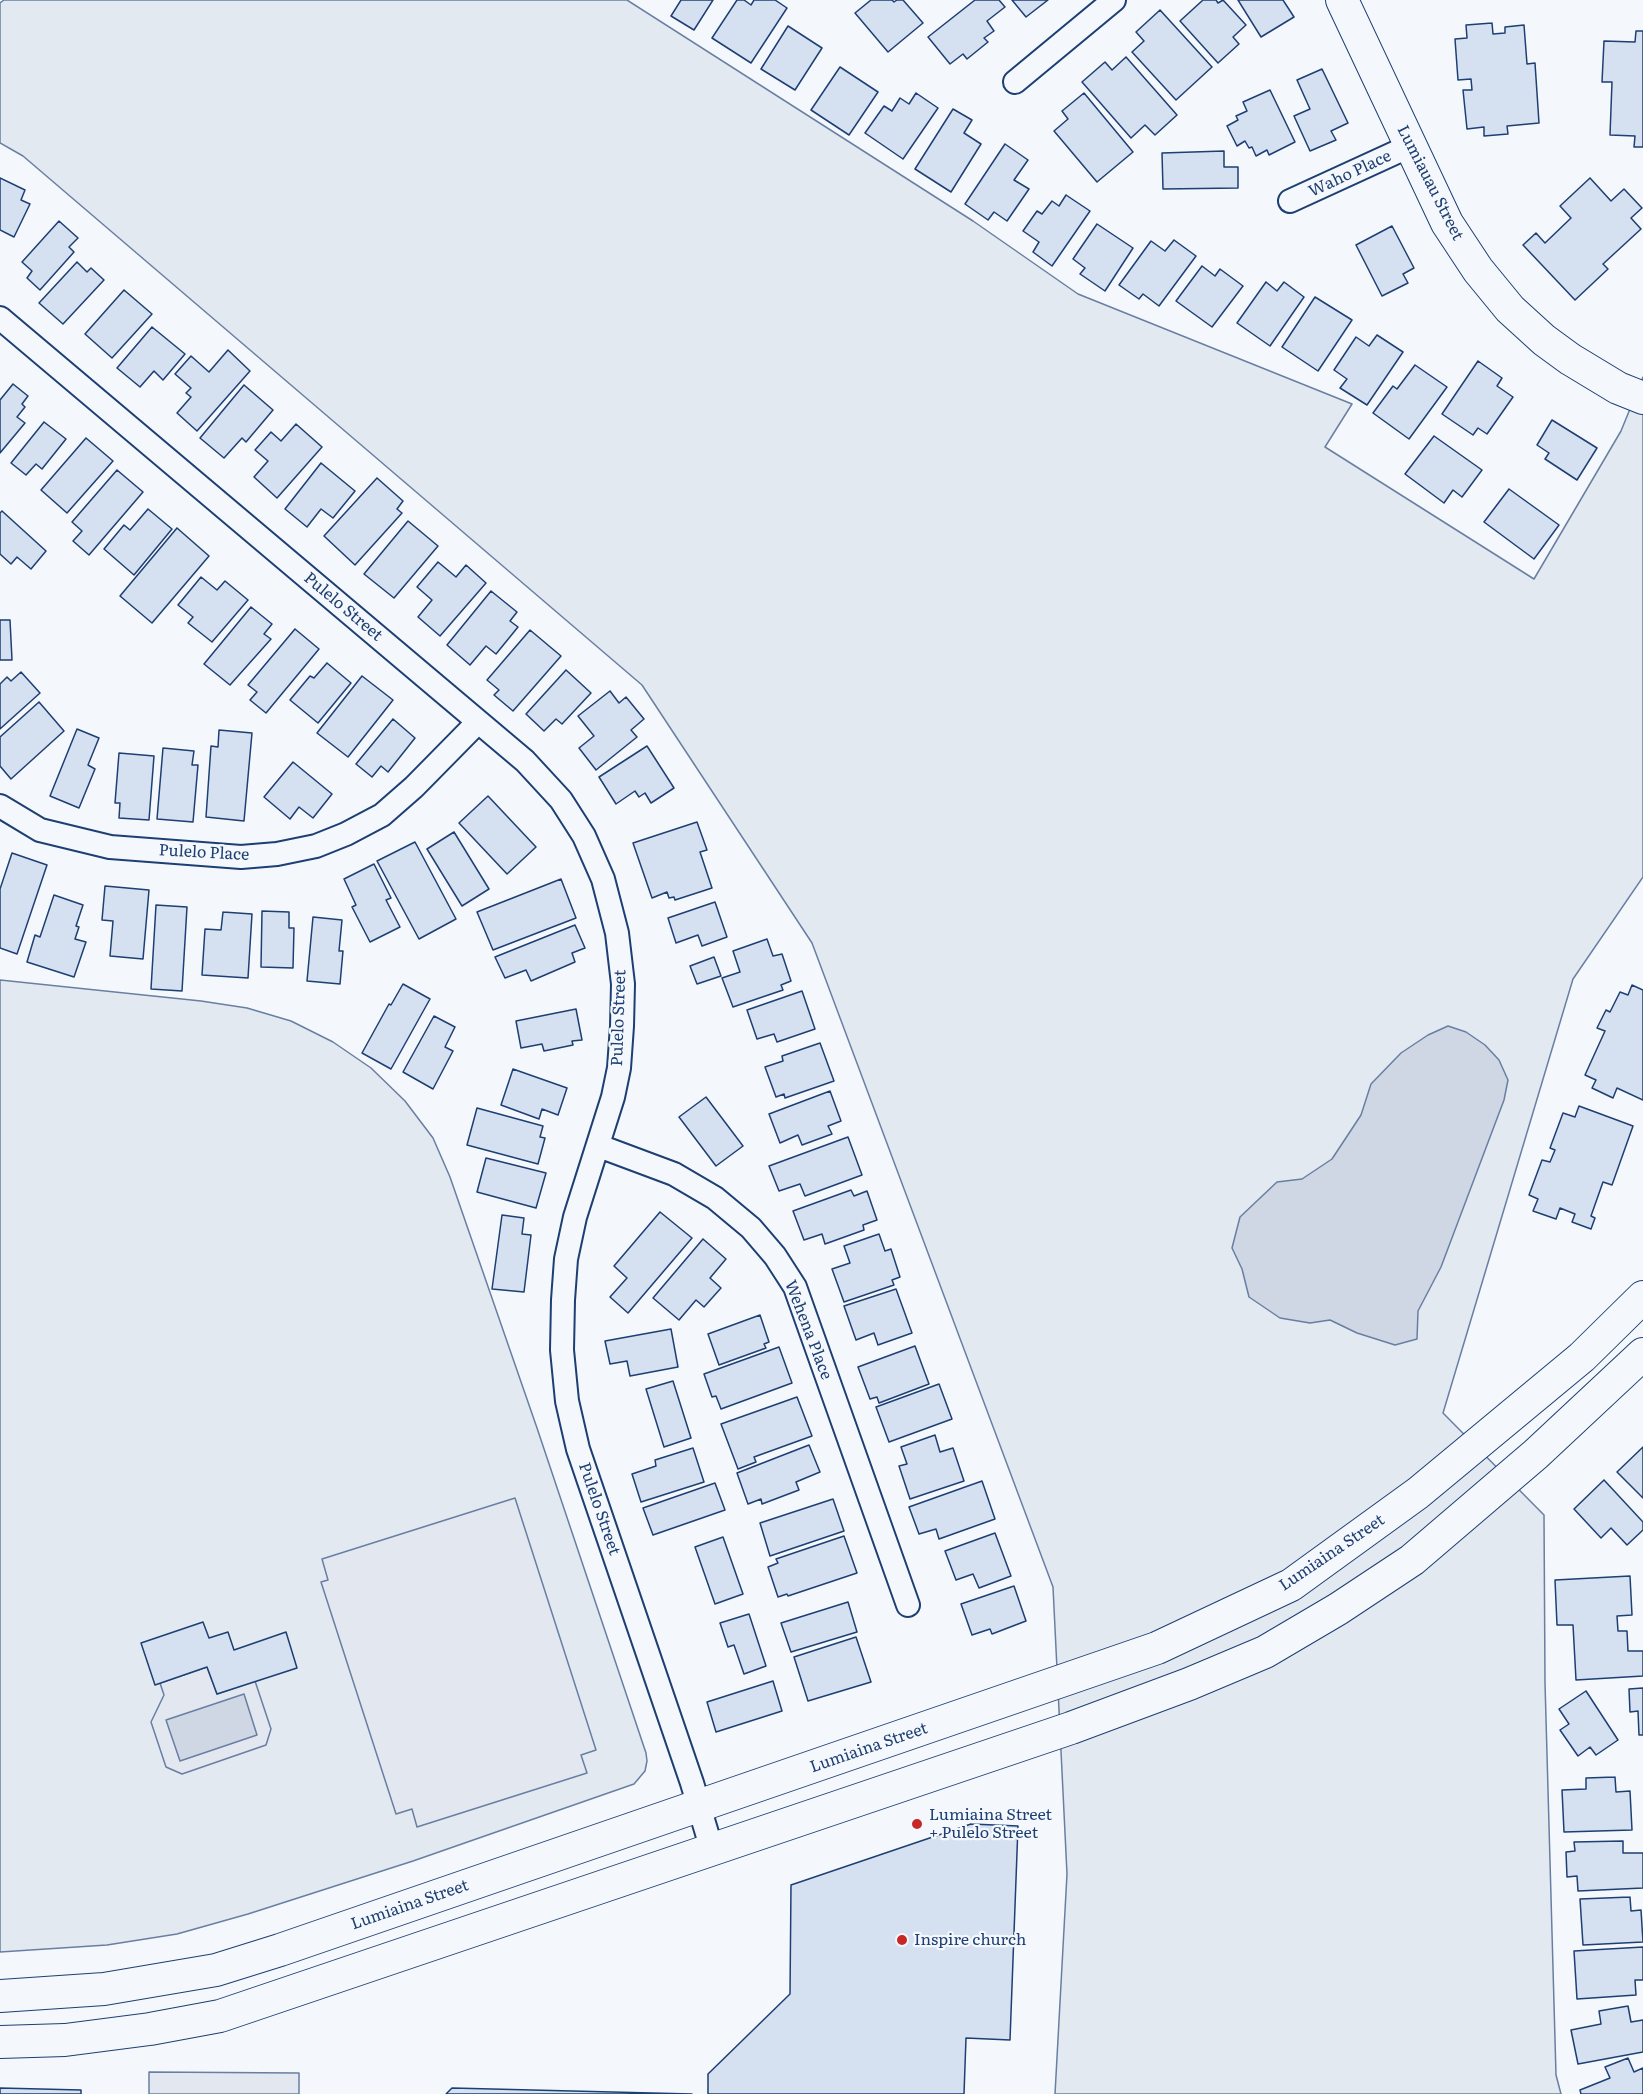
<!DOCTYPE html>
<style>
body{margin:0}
canvas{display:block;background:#f4f7fb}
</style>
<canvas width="1643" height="2094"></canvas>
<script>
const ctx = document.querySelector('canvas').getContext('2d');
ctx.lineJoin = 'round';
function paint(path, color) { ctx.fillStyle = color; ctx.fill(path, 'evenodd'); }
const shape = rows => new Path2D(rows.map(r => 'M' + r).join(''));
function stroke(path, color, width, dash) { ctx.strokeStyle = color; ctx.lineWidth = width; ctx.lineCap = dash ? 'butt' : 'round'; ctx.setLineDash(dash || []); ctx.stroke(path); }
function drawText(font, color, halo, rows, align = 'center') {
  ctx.font = font + ' Literata,serif'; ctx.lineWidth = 4.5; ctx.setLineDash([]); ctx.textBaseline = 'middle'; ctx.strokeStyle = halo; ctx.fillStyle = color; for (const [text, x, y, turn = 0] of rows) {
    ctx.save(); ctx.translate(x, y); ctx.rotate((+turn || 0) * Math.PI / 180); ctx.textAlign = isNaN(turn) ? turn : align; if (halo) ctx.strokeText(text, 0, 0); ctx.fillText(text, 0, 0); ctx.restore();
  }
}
const green = shape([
 [4,0,627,0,973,221,1078,294,1352,404,1325,447,1534,579,1621,431,1643,377,1643,877,1573,979,1443,1413,1544,1515,1545,1683,1556,2075,1561,2094,1055,2094,1067,1874,1053,1587,812,943,642,685,23,156,0,143,0,3,4,0],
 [0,980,201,1001,247,1008,291,1021,333,1042,371,1068,405,1101,433,1138,450,1177,537,1428,646,1753,647,1761,645,1771,634,1784,413,1861,248,1914,177,1934,107,1945,0,1952,0,980]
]);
paint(green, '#e3e9f0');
stroke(green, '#687fa3', 1.5);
const parking = shape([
 [515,1498,596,1750,581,1755,587,1773,417,1827,412,1809,396,1814,321,1582,328,1580,322,1559,515,1498],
 [207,1667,217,1694,255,1681,271,1729,266,1745,182,1774,166,1767,151,1722,164,1695,160,1683,207,1667],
 [149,2072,299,2073,299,2094,149,2094,149,2072]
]);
paint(parking, '#e3e8f0');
stroke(parking, '#687fa3', 1.5);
const water = shape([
 [1448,1026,1466,1032,1485,1045,1499,1060,1508,1080,1504,1100,1441,1267,1418,1311,1417,1339,1395,1345,1357,1333,1330,1320,1310,1323,1280,1318,1249,1297,1242,1269,1232,1248,1240,1217,1277,1182,1302,1179,1332,1159,1361,1115,1371,1084,1401,1053,1428,1035,1448,1026],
 [244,1694,257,1735,180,1761,166,1720,244,1694]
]);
paint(water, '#cfd7e4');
stroke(water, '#687fa3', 1.5);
const building = shape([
 [681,0,713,0,694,30,671,16,681,0],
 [737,0,744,0,751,5,754,0,775,0,787,8,751,63,712,38,737,0],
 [871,0,892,0,894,2,897,0,903,0,923,23,888,52,855,13,871,0],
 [975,0,999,0,1005,7,987,21,994,31,984,38,988,42,967,59,963,54,950,64,928,37,975,0],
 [1012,0,1048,0,1026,17,1012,0],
 [1203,0,1216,0,1218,3,1223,0,1246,25,1233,37,1239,44,1218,63,1180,21,1203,0],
 [1238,0,1283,0,1294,17,1261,37,1238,0],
 [1160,10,1212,67,1176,100,1132,52,1144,41,1136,32,1160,10],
 [1492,23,1493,34,1505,33,1505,27,1524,25,1527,64,1535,63,1539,123,1507,126,1508,134,1484,136,1484,127,1467,129,1463,90,1472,90,1471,79,1458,80,1455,39,1467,38,1466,25,1492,23],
 [788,26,822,48,795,90,761,69,788,26],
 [1636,31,1643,31,1643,147,1634,147,1635,136,1610,135,1612,82,1602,82,1604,41,1635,42,1636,31],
 [1126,57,1177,115,1155,135,1145,125,1131,138,1082,82,1105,62,1112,70,1126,57],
 [840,67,878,92,849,135,811,110,840,67],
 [1322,69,1348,123,1331,131,1336,140,1310,151,1294,116,1310,109,1297,80,1322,69],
 [1270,90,1295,142,1269,155,1267,150,1256,156,1252,147,1249,148,1245,141,1237,146,1227,126,1238,120,1236,116,1247,111,1243,102,1270,90],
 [916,93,938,108,903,159,865,133,884,106,892,111,900,98,909,104,916,93],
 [1084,93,1133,152,1097,182,1054,131,1068,119,1062,111,1084,93],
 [953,109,972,120,964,133,981,144,951,192,915,169,953,109],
 [1005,144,1028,160,1014,180,1029,189,1007,221,994,212,988,220,965,204,1005,144],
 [1224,151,1224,167,1238,167,1238,188,1163,189,1162,153,1224,151],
 [0,178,25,190,21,200,30,204,14,237,0,230,0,178],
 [1590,178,1611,201,1624,189,1642,208,1631,218,1641,229,1603,264,1608,269,1575,300,1523,245,1536,233,1545,243,1571,218,1560,206,1590,178],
 [1066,195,1090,211,1052,266,1033,252,1039,242,1023,231,1037,211,1042,214,1052,201,1059,206,1066,195],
 [59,221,78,238,69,247,74,252,40,290,27,278,32,271,22,262,59,221],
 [1097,224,1133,248,1105,291,1080,274,1085,268,1073,259,1097,224],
 [1392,226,1414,268,1403,274,1408,283,1382,296,1356,245,1392,226],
 [1174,240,1196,256,1159,306,1143,294,1139,299,1119,285,1151,241,1165,251,1174,240],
 [77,262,87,272,91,268,104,280,63,324,39,303,77,262],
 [1202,266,1215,276,1220,269,1243,286,1212,327,1176,301,1202,266],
 [1266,282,1277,291,1284,282,1304,297,1270,346,1237,323,1266,282],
 [124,290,152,314,112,358,85,334,124,290],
 [1315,297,1352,320,1318,371,1282,347,1315,297],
 [152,327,185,354,163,380,154,371,140,387,117,368,152,327],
 [1377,335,1403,352,1367,405,1340,388,1347,379,1334,370,1356,337,1369,346,1377,335],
 [228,350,250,371,197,431,177,413,191,397,186,393,191,388,175,374,191,356,209,372,228,350],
 [1478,361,1502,378,1497,386,1513,397,1487,434,1478,428,1473,435,1442,414,1478,361],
 [1415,365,1447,387,1409,439,1373,413,1393,386,1397,389,1415,365],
 [13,384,28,396,22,404,25,407,17,417,25,423,0,453,0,400,13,384],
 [244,385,273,410,246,442,242,438,224,458,200,438,244,385],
 [1552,420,1597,448,1577,480,1545,459,1549,453,1537,445,1552,420],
 [44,422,66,439,42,469,36,464,26,475,11,463,44,422],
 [296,424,322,447,277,498,254,477,268,461,255,450,271,432,281,441,296,424],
 [1434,436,1482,470,1462,497,1453,490,1444,503,1405,474,1434,436],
 [86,438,113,461,67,513,41,490,86,438],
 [321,463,355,491,333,518,321,509,307,527,285,509,321,463],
 [117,470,143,492,89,555,73,541,82,531,72,522,117,470],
 [377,478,403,501,397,509,402,513,355,565,324,536,377,478],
 [1509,489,1559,525,1534,559,1484,522,1509,489],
 [148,509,172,529,134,575,104,549,124,525,130,530,148,509],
 [2,511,46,551,31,569,17,557,11,564,0,554,0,513,2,511],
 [408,521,438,546,394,598,364,574,408,521],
 [177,528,209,556,152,623,120,596,177,528],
 [438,562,456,577,466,565,486,583,440,636,418,617,432,600,417,587,438,562],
 [201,577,217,590,225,581,248,600,212,642,188,623,193,617,178,605,201,577],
 [491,591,517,612,510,621,518,627,496,654,486,646,470,665,447,645,491,591],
 [251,607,272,624,264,634,271,639,230,685,204,664,251,607],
 [0,620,10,620,12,660,0,660,0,620],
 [295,629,319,649,266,713,250,700,257,692,248,685,295,629],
 [530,630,561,656,513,711,494,695,499,690,487,680,530,630],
 [327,663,351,683,318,723,290,700,310,676,314,678,327,663],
 [566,670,591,693,562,724,556,719,544,731,526,714,566,670],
 [21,672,40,693,0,729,0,684,7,677,11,681,21,672],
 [362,676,393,700,348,757,317,733,362,676],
 [610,691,619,703,626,697,644,719,631,730,637,737,596,770,579,748,594,736,578,716,610,691],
 [39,702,64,731,11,779,0,766,0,737,39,702],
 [393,719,415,738,388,772,381,766,372,777,356,764,393,719],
 [77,729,99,738,88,765,95,769,79,808,50,796,77,729],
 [219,730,252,733,244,821,206,817,211,746,218,747,219,730],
 [647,746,674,788,651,803,645,793,639,797,635,791,616,804,599,777,647,746],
 [163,748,194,751,192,765,198,765,193,822,157,819,163,748],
 [119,753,154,756,149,820,119,818,120,803,115,803,119,753],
 [293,762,332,794,313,818,299,807,290,819,264,797,293,762],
 [488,796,536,847,507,874,459,823,488,796],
 [697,822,707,850,700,852,712,888,675,900,674,897,669,898,667,892,652,898,633,843,697,822],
 [454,832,489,889,462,906,427,849,454,832],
 [415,842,456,919,419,939,377,861,415,842],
 [12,853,47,865,17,954,0,948,0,889,12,853],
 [374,864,391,898,386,900,400,927,370,942,352,907,356,905,344,879,374,864],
 [561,879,576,918,493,950,477,912,561,879],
 [105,886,149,890,143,959,110,956,113,921,102,920,105,886],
 [54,895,83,905,76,926,79,927,75,939,86,942,74,977,27,962,35,935,40,937,54,895],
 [715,902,727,937,702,946,698,935,676,943,668,918,715,902],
 [156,905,187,907,182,991,151,989,156,905],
 [262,911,289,912,289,928,294,928,293,968,261,967,262,911],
 [223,912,252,914,248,978,202,975,205,929,221,930,223,912],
 [313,917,342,920,339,951,343,951,340,984,307,981,313,917],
 [575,925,585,948,572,953,575,962,531,981,526,970,505,978,495,957,575,925],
 [767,939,773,956,782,954,791,981,781,985,783,990,733,1007,722,978,740,972,733,951,767,939],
 [714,957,721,976,697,984,690,966,714,957],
 [403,984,430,999,391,1069,362,1053,389,1004,391,1005,403,984],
 [1632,985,1643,990,1643,1100,1617,1088,1613,1098,1592,1088,1596,1080,1585,1075,1605,1031,1597,1028,1606,1010,1610,1012,1620,992,1628,995,1632,985],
 [802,991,815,1029,777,1042,774,1034,757,1039,747,1010,802,991],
 [576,1009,582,1040,572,1041,573,1045,544,1051,542,1044,521,1048,516,1021,576,1009],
 [434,1016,455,1027,445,1047,453,1051,433,1089,403,1072,434,1016],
 [820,1043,834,1081,785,1098,784,1094,776,1097,765,1067,783,1061,782,1056,820,1043],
 [513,1069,567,1088,558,1115,542,1109,539,1119,501,1105,513,1069],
 [830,1091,841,1121,828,1126,832,1134,802,1145,798,1135,780,1143,769,1114,830,1091],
 [706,1097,743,1146,716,1166,679,1117,706,1097],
 [1579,1106,1633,1126,1612,1185,1603,1182,1591,1216,1595,1218,1591,1229,1572,1222,1575,1214,1560,1208,1556,1219,1533,1211,1538,1199,1529,1195,1542,1160,1550,1162,1555,1150,1550,1148,1563,1113,1575,1117,1579,1106],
 [477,1108,543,1126,540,1137,545,1138,538,1164,467,1145,477,1108],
 [848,1137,862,1175,805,1196,800,1184,779,1191,769,1166,848,1137],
 [486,1158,546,1173,536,1208,477,1192,486,1158],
 [851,1190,854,1196,867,1191,877,1220,863,1225,864,1230,825,1244,822,1234,804,1240,793,1211,851,1190],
 [660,1212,692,1238,628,1313,610,1297,627,1278,614,1266,660,1212],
 [502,1215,524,1218,522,1234,531,1235,524,1292,492,1289,502,1215],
 [879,1234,885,1251,891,1249,900,1277,892,1280,894,1285,844,1302,832,1269,850,1263,844,1246,879,1234],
 [703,1239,726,1259,710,1278,721,1288,704,1307,696,1300,679,1320,653,1298,703,1239],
 [896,1289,912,1333,878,1345,874,1333,856,1340,844,1306,896,1289],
 [760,1315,769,1342,764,1344,766,1348,719,1365,708,1334,760,1315],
 [671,1329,678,1367,630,1376,627,1361,610,1364,605,1341,671,1329],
 [915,1346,929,1384,879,1403,877,1397,870,1399,858,1367,915,1346],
 [779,1347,792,1383,721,1409,716,1396,712,1397,704,1374,779,1347],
 [673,1381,691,1438,664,1447,646,1389,673,1381],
 [939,1384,952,1419,889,1442,876,1407,939,1384],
 [797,1397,812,1436,754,1457,756,1462,738,1469,721,1424,797,1397],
 [935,1435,940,1452,953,1448,964,1481,910,1499,899,1466,907,1464,901,1447,935,1435],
 [809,1445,820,1472,796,1482,799,1490,762,1504,761,1499,748,1504,737,1473,809,1445],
 [1643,1447,1643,1498,1617,1472,1643,1447],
 [693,1448,704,1482,641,1502,632,1474,656,1466,655,1460,693,1448],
 [1604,1480,1643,1522,1643,1530,1627,1545,1611,1528,1601,1538,1574,1509,1604,1480],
 [982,1481,995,1519,939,1539,936,1529,919,1534,909,1507,982,1481],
 [715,1483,725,1510,653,1535,643,1508,715,1483],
 [833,1499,844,1531,770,1556,760,1523,833,1499],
 [995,1533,1011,1576,979,1588,973,1574,956,1580,945,1551,995,1533],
 [844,1536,857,1573,788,1596,787,1594,778,1597,768,1567,778,1563,776,1559,844,1536],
 [723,1537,743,1594,715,1604,695,1547,723,1537],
 [1630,1576,1632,1615,1617,1616,1618,1631,1627,1631,1628,1651,1643,1651,1643,1676,1576,1680,1573,1625,1557,1625,1555,1580,1630,1576],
 [1014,1586,1026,1621,992,1634,990,1629,972,1635,961,1604,1014,1586],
 [848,1602,857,1632,791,1652,781,1623,848,1602],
 [749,1614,766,1666,744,1674,734,1645,728,1647,720,1623,749,1614],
 [203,1622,209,1638,228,1632,234,1650,286,1632,297,1668,217,1694,207,1667,155,1685,141,1643,203,1622],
 [856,1637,871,1682,808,1701,794,1657,856,1637],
 [773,1681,782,1711,716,1732,707,1702,773,1681],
 [1643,1688,1643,1735,1639,1735,1638,1711,1630,1712,1629,1689,1643,1688],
 [1586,1691,1618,1740,1596,1755,1590,1747,1578,1756,1560,1730,1569,1724,1559,1709,1586,1691],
 [1615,1777,1616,1792,1630,1791,1632,1830,1564,1832,1562,1790,1586,1789,1586,1778,1615,1777],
 [971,1824,1018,1826,1010,2040,966,2038,964,2094,708,2094,708,2074,790,1994,791,1885,971,1824],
 [1623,1841,1623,1853,1643,1853,1643,1888,1578,1891,1577,1876,1567,1877,1566,1852,1575,1851,1574,1842,1623,1841],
 [1630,1897,1631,1911,1641,1910,1643,1942,1583,1945,1580,1899,1630,1897],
 [1643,1947,1643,1980,1635,1980,1636,1995,1577,1999,1574,1951,1643,1947],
 [1628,2006,1631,2022,1643,2020,1643,2052,1578,2064,1571,2030,1601,2024,1599,2011,1628,2006],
 [1628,2058,1634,2072,1643,2068,1643,2094,1581,2094,1580,2090,1610,2078,1605,2067,1628,2058],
 [0,2088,81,2090,81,2094,0,2094,0,2088],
 [452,2088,692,2094,446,2094,452,2088]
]);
paint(building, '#d5e0f0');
stroke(building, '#1d3f73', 1.5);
const street = shape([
 [1015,82,1114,0],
 [1290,201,1410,146],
 [0,318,525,761,561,800,584,836,603,879,617,933,623,984,622,1026,619,1068,613,1097,575,1217,566,1259,563,1300,562,1350,567,1401,578,1449,692,1783,712,1850],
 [0,806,40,830,110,847,241,857,277,854,316,846,346,834,382,815,414,787,478,722],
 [599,1146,674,1174,715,1198,751,1228,775,1256,795,1287,908,1605]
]);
const secondary = shape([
 [1342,0,1447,223,1478,270,1510,309,1544,340,1570,359,1618,388,1643,398],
 [0,1996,104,1989,216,1970,280,1950,1157,1648,1291,1585,1418,1493,1582,1357,1643,1297],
 [0,2042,65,2040,150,2029,220,2016,1071,1728,1189,1684,1265,1652,1338,1609,1412,1560,1536,1454,1643,1354]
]);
stroke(street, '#1d3f73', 26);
stroke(secondary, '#1d3f73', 34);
stroke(street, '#f4f7fb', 22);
stroke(secondary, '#f4f7fb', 32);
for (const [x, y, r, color] of [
 [917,1824,6,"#c62828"],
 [902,1940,6,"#c62828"]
]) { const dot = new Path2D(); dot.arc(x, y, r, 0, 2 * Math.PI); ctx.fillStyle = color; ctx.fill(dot); stroke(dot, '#f4f7fb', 2); }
drawText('16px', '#1d3f73', '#f4f7fb', [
 ["Waho Place",1350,174,-25],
 ["Lumiauau Street",1430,183,63],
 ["Pulelo Street",343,607,40],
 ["Pulelo Place",204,853,3],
 ["Pulelo Street",619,1018,-88],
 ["Wehena Place",808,1330,69],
 ["Pulelo Street",599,1509,71],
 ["Lumiaina Street",1332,1553,-34],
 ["Lumiaina Street",869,1748,-19],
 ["Lumiaina Street",410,1905,-19]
]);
drawText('16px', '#1d3f73', '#f4f7fb', [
 ["Lumiaina Street",929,1815],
 ["+ Pulelo Street",929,1833],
 ["Inspire church",914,1940]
], 'left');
</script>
